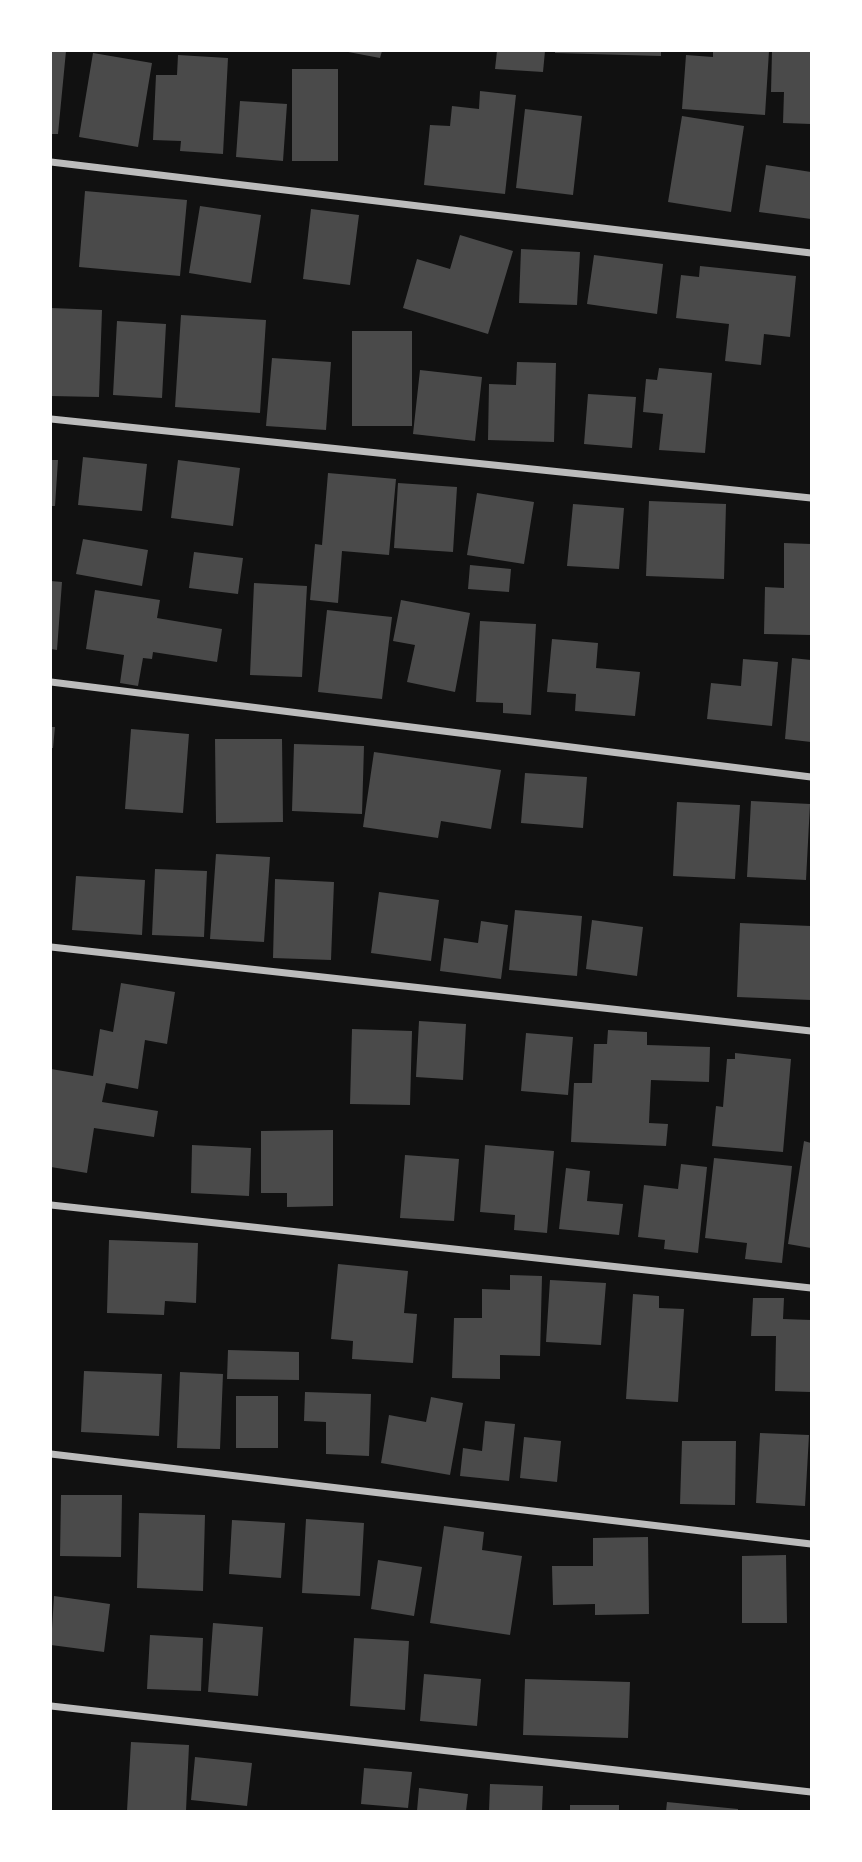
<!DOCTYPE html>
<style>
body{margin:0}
#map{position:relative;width:862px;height:1862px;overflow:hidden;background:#111;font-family:Inter,sans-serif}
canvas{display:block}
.frame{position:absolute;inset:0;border:52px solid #fff;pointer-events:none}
</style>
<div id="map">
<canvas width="862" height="1862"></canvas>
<div class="frame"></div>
</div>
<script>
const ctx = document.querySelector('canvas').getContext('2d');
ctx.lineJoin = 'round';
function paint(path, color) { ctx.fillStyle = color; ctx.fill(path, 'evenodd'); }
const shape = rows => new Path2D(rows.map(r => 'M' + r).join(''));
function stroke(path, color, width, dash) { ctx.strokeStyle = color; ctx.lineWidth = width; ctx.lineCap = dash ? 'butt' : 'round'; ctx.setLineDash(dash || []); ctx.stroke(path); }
paint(shape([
 [51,51,66,51,58,134,51,134],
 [343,51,382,51,380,58],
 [497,51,545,51,543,72,495,69],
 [555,51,661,51,661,56,555,53],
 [713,51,769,51,765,115,682,109,686,55,713,57],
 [772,51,811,51,811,124,783,123,784,92,771,92],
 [93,53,152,63,138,147,79,137],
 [178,55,228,58,223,154,180,151,181,141,153,140,156,75,177,75],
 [292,69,338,69,338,161,292,161],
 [480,91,516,95,505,194,424,185,430,125,450,126,452,106,479,109],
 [240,101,287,104,283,161,236,157],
 [525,109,582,116,573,195,516,188],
 [682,116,744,126,731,212,668,202],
 [766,165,811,172,811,219,759,212],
 [85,191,187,200,180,276,79,267],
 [200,206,261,215,251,283,189,273],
 [311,209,359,215,350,285,303,279],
 [460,235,513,251,488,334,403,308,417,259,450,269],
 [521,249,580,252,577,305,519,303],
 [594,255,663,264,657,314,587,304],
 [700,266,796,276,790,337,764,334,761,365,725,361,729,324,676,318,681,275,699,277],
 [51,308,102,310,99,397,51,396],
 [181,315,266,320,260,413,175,407],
 [117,321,166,324,162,398,113,395],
 [352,331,412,331,412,426,352,426],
 [272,358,331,362,326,430,266,426],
 [517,362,556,363,554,442,488,440,489,384,516,385],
 [659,368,712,373,705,453,659,450,663,414,643,412,646,379,657,380],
 [420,370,482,377,475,441,413,434],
 [588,394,636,397,632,448,584,444],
 [83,457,147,464,142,511,78,505],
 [51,460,58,460,55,506,51,506],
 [178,460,240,468,233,526,171,518],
 [328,473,396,479,389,555,342,551,338,603,310,600,315,544,322,545],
 [398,483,457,487,453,552,394,548],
 [477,493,534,502,524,564,467,555],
 [649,501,726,504,724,579,646,576],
 [573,504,624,508,619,569,567,566],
 [83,539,148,550,142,586,76,574],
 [784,543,811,544,811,635,764,634,765,587,784,588],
 [194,552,243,558,238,594,189,588],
 [470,565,511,569,509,592,468,589],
 [51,581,62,582,57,650,51,649],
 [254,583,307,586,302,677,250,675],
 [95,590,160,600,157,618,222,629,217,662,153,652,152,659,143,658,138,686,120,683,124,655,86,649],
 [401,600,470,613,455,692,407,682,415,645,393,641],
 [327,610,392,617,382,699,318,692],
 [480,621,536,624,531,715,503,713,503,703,476,702],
 [552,639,598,643,596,668,640,672,635,716,575,711,576,694,547,692],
 [792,658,811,660,811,742,785,739],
 [743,659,778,662,772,726,707,719,711,683,741,686],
 [51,727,55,727,53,748,51,748],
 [131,729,189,734,183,813,125,809],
 [215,739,282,739,283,822,216,823],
 [294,744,364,746,362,814,292,811],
 [374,752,501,770,491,829,441,821,438,838,363,827],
 [525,773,587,777,583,828,521,823],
 [751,801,810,804,806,880,747,877],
 [677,802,740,805,735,879,673,876],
 [216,854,270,857,264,942,210,939],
 [155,869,207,871,204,937,152,935],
 [76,876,145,880,142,935,72,930],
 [275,879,334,882,331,960,273,958],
 [379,892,439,900,431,961,371,953],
 [515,910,582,916,577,976,509,970],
 [592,920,643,927,637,976,586,969],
 [481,921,508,925,501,979,440,971,444,938,478,943],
 [740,923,811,926,811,1000,737,997],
 [121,983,175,992,167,1044,145,1040,138,1089,106,1083,102,1102,158,1111,154,1137,94,1128,87,1173,51,1167,51,1069,93,1076,100,1029,113,1032],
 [419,1021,466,1024,463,1080,416,1077],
 [352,1029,412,1031,410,1105,350,1104],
 [608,1030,647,1032,647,1045,710,1047,709,1082,651,1080,649,1123,668,1124,666,1146,571,1142,574,1083,592,1083,594,1044,607,1044],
 [526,1033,573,1037,568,1095,521,1091],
 [735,1053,791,1059,783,1152,712,1146,716,1106,723,1107,727,1059,735,1059],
 [333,1130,333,1206,287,1207,287,1193,261,1193,261,1131],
 [804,1141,811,1143,811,1248,788,1244],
 [192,1145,251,1148,249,1196,191,1193],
 [485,1145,554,1151,547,1233,514,1230,515,1215,480,1212],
 [405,1155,459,1159,454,1221,400,1218],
 [714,1158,792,1166,782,1263,745,1259,747,1243,705,1238],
 [681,1164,707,1167,698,1253,664,1249,665,1240,638,1237,644,1185,678,1189],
 [566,1168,590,1171,587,1201,623,1204,619,1235,559,1229],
 [109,1240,198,1243,196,1303,165,1301,164,1315,107,1313],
 [338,1264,408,1271,404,1313,417,1314,413,1363,352,1359,353,1341,331,1339],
 [510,1275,542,1276,540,1356,500,1355,500,1379,452,1378,454,1318,482,1318,482,1289,510,1290],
 [550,1280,606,1283,601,1345,546,1342],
 [633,1294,659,1296,659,1308,684,1309,678,1402,626,1399],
 [753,1298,784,1298,783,1319,811,1320,811,1392,775,1391,776,1336,751,1336],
 [228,1350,299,1352,299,1380,227,1379],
 [84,1371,162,1374,159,1436,81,1432],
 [180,1372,223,1374,220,1449,177,1448],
 [305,1392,371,1394,369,1456,326,1454,326,1422,304,1421],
 [236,1396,278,1396,278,1448,236,1448],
 [431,1397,463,1403,450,1475,381,1463,389,1415,426,1422],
 [485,1421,515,1424,509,1481,460,1476,463,1448,482,1451],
 [760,1433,809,1435,805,1506,756,1503],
 [524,1437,561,1441,557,1482,520,1478],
 [682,1441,736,1441,735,1505,680,1504],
 [61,1495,122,1495,121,1557,60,1556],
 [139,1513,205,1515,203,1591,137,1588],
 [306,1519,364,1523,360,1596,302,1593],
 [232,1520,285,1523,281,1578,229,1574],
 [444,1526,484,1532,482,1550,522,1556,510,1635,430,1623],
 [648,1537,649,1614,595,1615,595,1604,553,1605,552,1566,593,1566,593,1538],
 [786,1555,787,1623,742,1623,742,1556],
 [378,1560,422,1567,414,1616,371,1609],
 [54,1596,110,1604,104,1652,51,1645],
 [213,1623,263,1627,258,1696,208,1692],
 [150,1635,203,1638,201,1691,147,1689],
 [354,1638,409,1641,405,1710,350,1706],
 [424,1674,481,1679,477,1726,420,1721],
 [525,1679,630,1682,628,1738,523,1735],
 [131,1742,189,1745,186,1811,127,1811],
 [195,1757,252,1763,247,1806,191,1800],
 [364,1768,412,1772,408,1808,361,1804],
 [490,1784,543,1786,542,1811,489,1811],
 [419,1788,468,1794,466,1811,417,1811],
 [667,1802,738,1809,738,1811,666,1811],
 [570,1805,619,1805,619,1811,570,1811]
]), '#4a4a4a');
stroke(shape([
 [51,162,811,253],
 [51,419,811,498],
 [51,682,811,777],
 [51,947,811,1031],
 [51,1205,811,1288],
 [51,1454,811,1544],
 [51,1706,811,1792]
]), '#bcbcbc', 7);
</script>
